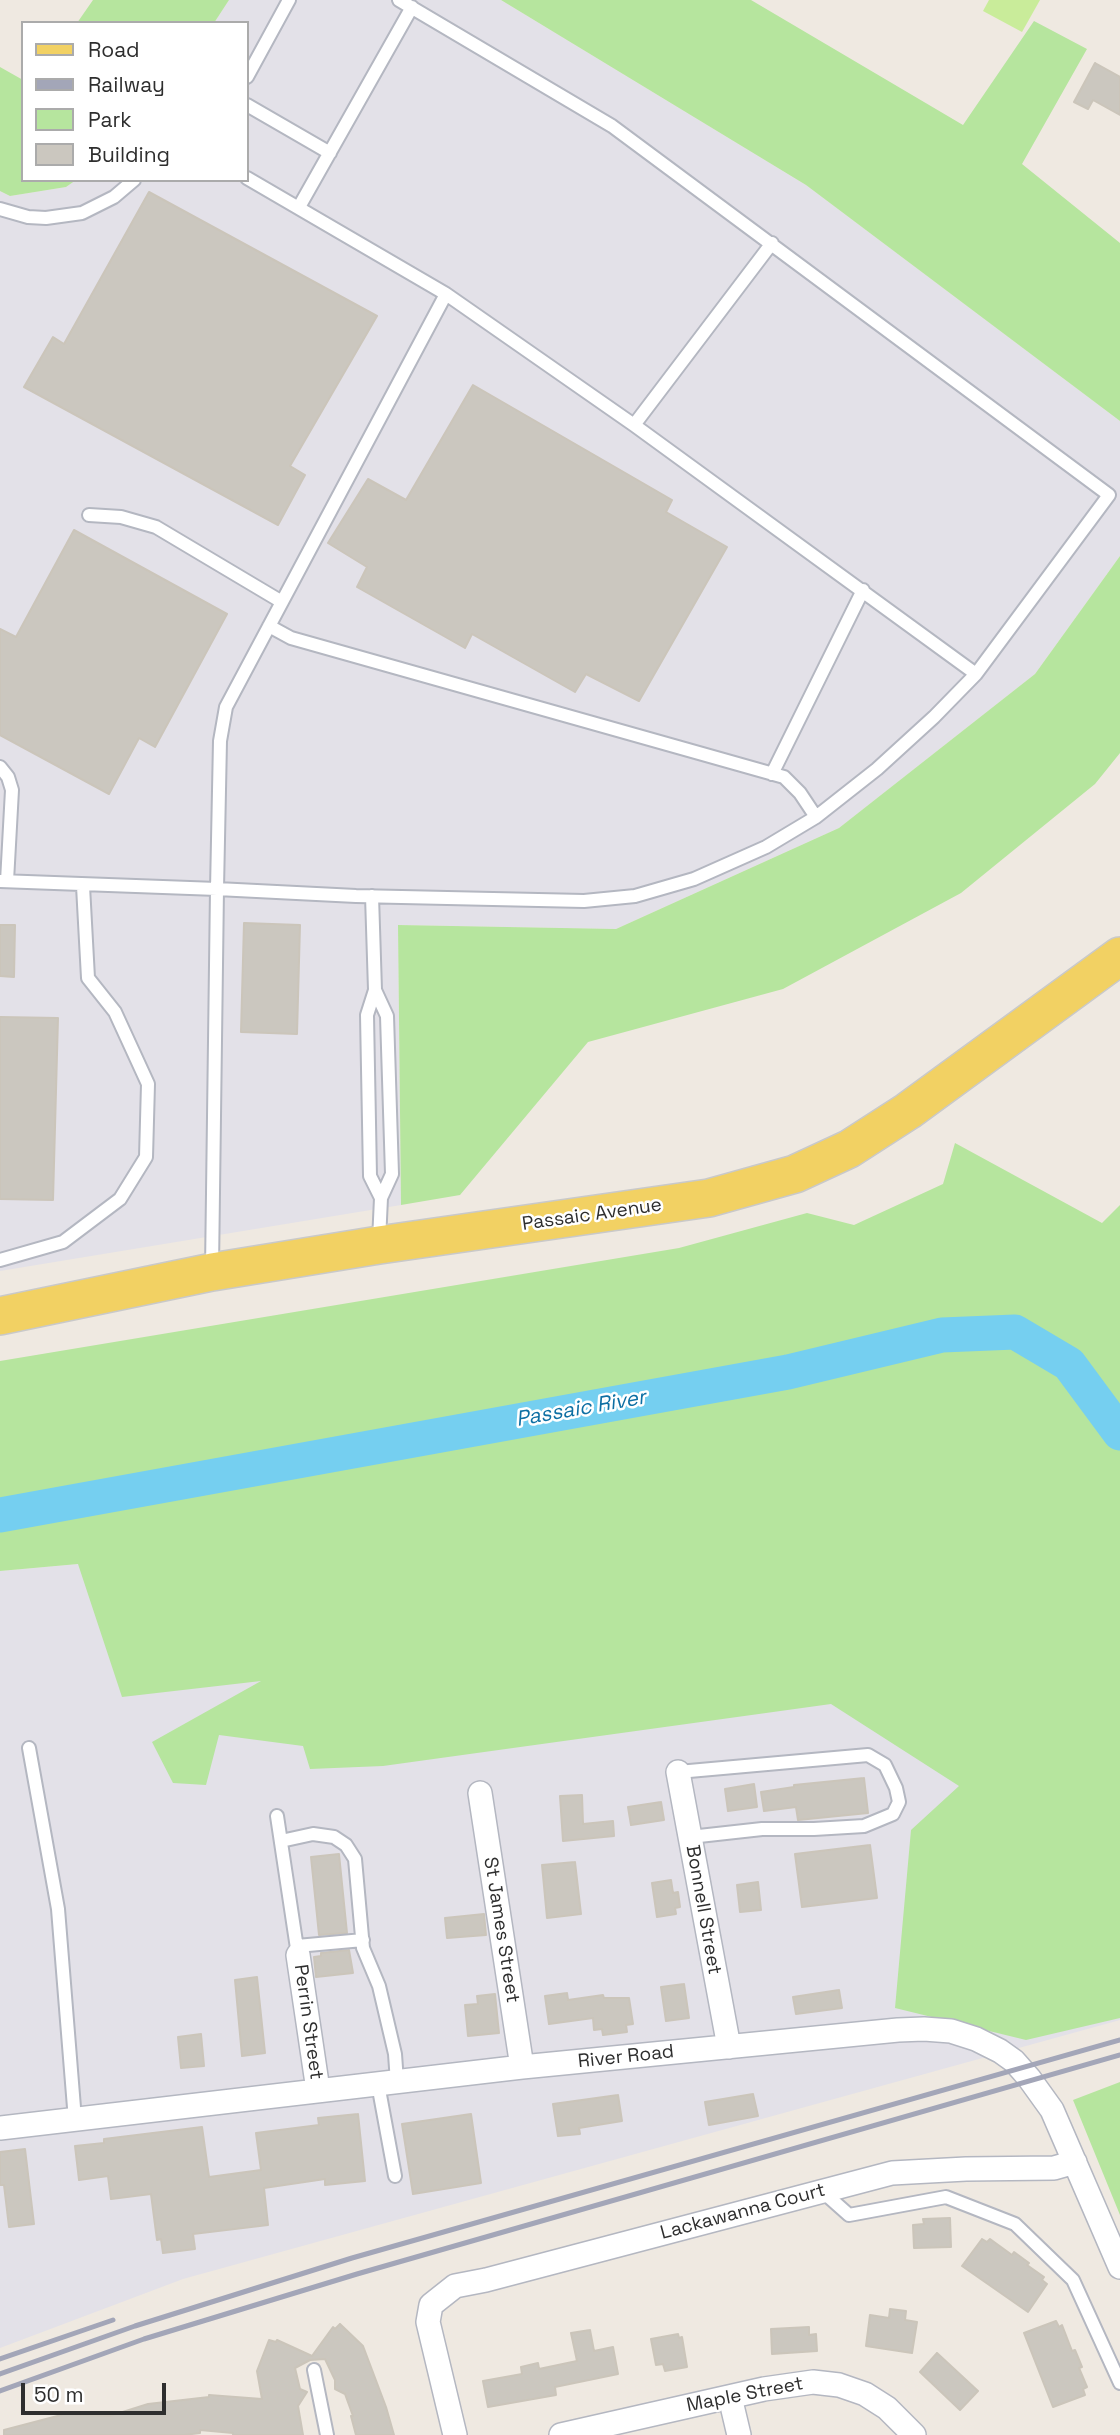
<!DOCTYPE html>
<style>
body{margin:0}
#map{position:relative;width:1120px;height:2435px;overflow:hidden;background:#efe9e1;font-family:"Space Grotesk",sans-serif}
canvas{display:block}
.legend{position:absolute;left:21px;top:21px;width:228px;height:161px;box-sizing:border-box;background:#fff;border:2px solid #ababab;margin:0;padding:9px 12px;list-style:none;font-size:21px;color:#2e2e2e}
.legend li{display:flex;align-items:center;gap:14px;height:35px}
.legend b{width:35px;border:2px solid #ababab}
.scale{position:absolute;left:21px;top:2383px;width:145px;height:32px;box-sizing:border-box;border:4px solid #2e2e2e;border-top:0;padding-left:9px;font-size:21px;line-height:24px;white-space:nowrap;color:#2e2e2e;-webkit-text-stroke:5px #fff;paint-order:stroke}
</style>
<div id="map">
<canvas width="1120" height="2435"></canvas>
<ul class="legend">
<li><b style="height:9px;background:#f2d163"></b>Road</li>
<li><b style="height:9px;background:#a3a6b8"></b>Railway</li>
<li><b style="height:19px;background:#b6e59e"></b>Park</li>
<li><b style="height:19px;background:#cbc7bf"></b>Building</li>
</ul>
<div class="scale">50 m</div>
</div>
<script>
const ctx = document.querySelector('canvas').getContext('2d');
ctx.lineJoin = 'round';
function paint(path, color) { ctx.fillStyle = color; ctx.fill(path, 'evenodd'); }
const shape = rows => new Path2D(rows.map(r => 'M' + r).join(''));
function stroke(path, color, width, dash) { ctx.strokeStyle = color; ctx.lineWidth = width; ctx.lineCap = dash ? 'butt' : 'round'; ctx.setLineDash(dash || []); ctx.stroke(path); }
function drawText(font, color, halo, rows, align = 'center') {
  ctx.font = font + ' "Space Grotesk",sans-serif'; ctx.lineWidth = 5; ctx.setLineDash([]); ctx.textBaseline = 'middle'; ctx.strokeStyle = halo; ctx.fillStyle = color; for (const [text, x, y, turn = 0] of rows) {
    ctx.save(); ctx.translate(x, y); ctx.rotate((+turn || 0) * Math.PI / 180); ctx.textAlign = isNaN(turn) ? turn : align; if (halo) ctx.strokeText(text, 0, 0); ctx.fillText(text, 0, 0); ctx.restore();
  }
}
paint(shape([
 [229,0,501,0,806,185,1120,421,1120,556,1035,674,839,828,616,929,398,925,401,1205,0,1271,0,191,10,196,66,187,76,180,247,180,247,23,214,23],
 [78,1564,916,1604,1120,1722,1120,2020,183,2279,0,2348,0,1571]
]), '#e3e1e8');
paint(shape([
 [93,0,229,0,214,23,77,23],
 [501,0,751,0,963,125,1034,21,1087,49,1022,164,1120,243,1120,421,806,185],
 [0,67,23,80,23,180,76,180,66,187,10,196,0,191],
 [1120,556,1120,753,1095,784,961,893,783,989,588,1042,460,1195,401,1205,398,925,616,929,839,828,1035,674],
 [955,1143,1102,1223,1120,1205,1120,2018,1026,2040,895,2008,911,1830,959,1786,831,1704,383,1766,310,1769,303,1746,219,1735,206,1785,173,1783,152,1742,261,1681,122,1697,78,1564,0,1571,0,1361,679,1248,807,1213,854,1225,943,1184],
 [1120,2082,1120,2215,1073,2100]
]), '#b6e59e');
paint(shape([
 [989,0,1040,0,1022,32,983,11]
]), '#c9ec9a');
stroke(shape([
 [0,1515,788,1372,942,1335,1015,1332,1069,1364,1120,1433]
]), '#75cff0', 35);
const building = shape([
 [1095,63,1120,77,1120,115,1093,100,1088,109,1074,102,1095,63],
 [149,192,377,316,290,466,305,475,278,525,24,387,53,337,64,344,149,192],
 [473,385,672,500,666,512,727,547,639,701,586,674,575,692,472,634,465,648,357,587,367,567,328,543,368,479,406,500,473,385],
 [74,530,227,614,155,747,139,738,109,794,0,735,0,629,16,637,74,530],
 [244,923,300,925,297,1034,241,1032,244,923],
 [0,925,15,925,14,977,0,976,0,925],
 [0,1017,58,1018,53,1200,0,1199,0,1017],
 [864,1778,868,1813,798,1820,796,1807,764,1811,761,1792,794,1787,794,1785,864,1778],
 [754,1784,757,1807,728,1811,725,1789,754,1784],
 [582,1795,583,1824,613,1821,614,1836,563,1841,560,1796,582,1795],
 [661,1802,664,1820,631,1825,628,1807,661,1802],
 [870,1845,877,1898,802,1907,795,1854,870,1845],
 [339,1854,347,1933,319,1935,311,1857,339,1854],
 [575,1862,581,1914,547,1918,542,1865,575,1862],
 [671,1880,673,1893,678,1892,680,1907,675,1908,676,1914,657,1917,652,1883,671,1880],
 [758,1882,761,1910,740,1912,737,1885,758,1882],
 [484,1914,486,1935,447,1938,445,1918,484,1914],
 [349,1950,353,1973,316,1977,314,1957,321,1956,321,1953,349,1950],
 [257,1977,265,2053,242,2056,235,1980,257,1977],
 [684,1984,689,2018,666,2021,661,1987,684,1984],
 [839,1990,842,2008,796,2014,793,1997,839,1990],
 [567,1993,568,2000,603,1995,604,1998,629,1998,633,2024,626,2025,627,2032,603,2035,602,2029,594,2030,593,2018,549,2024,545,1996,567,1993],
 [495,1994,499,2033,468,2036,465,2005,478,2004,477,1996,495,1994],
 [201,2034,204,2066,181,2068,178,2037,201,2034],
 [753,2094,758,2116,709,2125,705,2102,753,2094],
 [618,2095,622,2121,579,2128,580,2134,558,2136,553,2104,618,2095],
 [358,2114,365,2181,325,2185,325,2179,264,2188,268,2225,193,2234,195,2249,163,2253,161,2239,157,2240,151,2194,111,2199,108,2176,79,2180,75,2146,104,2143,104,2139,202,2127,209,2177,261,2170,256,2133,319,2125,318,2118,358,2114],
 [471,2114,481,2183,413,2194,402,2124,471,2114],
 [25,2149,34,2224,9,2227,4,2185,0,2185,0,2152,25,2149],
 [950,2218,951,2247,914,2248,913,2225,924,2224,923,2219,950,2218],
 [982,2239,987,2242,990,2239,1012,2255,1014,2252,1029,2263,1027,2265,1044,2277,1042,2280,1047,2284,1028,2312,962,2266,982,2239],
 [890,2309,906,2311,905,2320,917,2322,912,2353,866,2346,870,2315,889,2318,890,2309],
 [1056,2321,1059,2327,1062,2325,1072,2351,1075,2350,1082,2367,1079,2368,1087,2387,1083,2389,1085,2395,1053,2407,1024,2333,1056,2321],
 [340,2324,363,2346,386,2407,394,2435,356,2435,351,2416,353,2416,345,2394,335,2389,335,2380,325,2359,310,2360,295,2368,300,2389,307,2392,298,2406,303,2435,233,2435,233,2433,200,2430,200,2433,184,2435,4,2435,4,2430,65,2414,110,2416,148,2404,209,2397,209,2395,262,2399,257,2371,269,2340,276,2342,277,2340,312,2356,333,2327,335,2329,340,2324],
 [809,2327,809,2335,816,2334,817,2351,772,2354,771,2329,809,2327],
 [590,2330,594,2351,613,2347,618,2374,555,2387,556,2395,488,2407,483,2381,522,2374,521,2367,538,2363,539,2369,577,2361,571,2333,590,2330],
 [678,2334,679,2338,682,2337,687,2367,665,2371,663,2364,656,2365,651,2339,678,2334],
 [937,2353,978,2391,960,2410,920,2372,937,2353]
]);
paint(building, '#cbc7bf');
stroke(building, '#cbc5ba', 2);
const lane = shape([
 [399,0,612,126,1109,495,976,674],
 [247,77,289,0],
 [247,105,330,153],
 [247,178,446,294,634,425,976,674,934,717,877,769,816,817,766,847,694,879,635,896,584,901,356,896,217,889,220,741,226,707,446,294],
 [299,207,412,7],
 [0,209,28,217,46,218,82,213,114,197,134,180],
 [634,425,772,243],
 [89,515,121,517,156,527,282,602],
 [269,626,291,638,784,777,800,793,816,817],
 [0,767,8,777,12,790,7,881],
 [772,774,863,590],
 [0,881,217,889,212,1268],
 [372,896,375,990,367,1015,370,1176,381,1198],
 [375,990,387,1016,392,1174,381,1198,379,1241],
 [0,1260,63,1242,120,1199,146,1157,148,1084,115,1012,88,978,83,886],
 [29,1748,58,1909,75,2120],
 [678,1772,868,1755,885,1765,896,1788,899,1802,893,1814,864,1826,814,1829,762,1829,690,1837],
 [277,1816,298,1955],
 [281,1841,313,1834,334,1837,346,1845,355,1859,363,1948,379,1986,395,2054,397,2082],
 [297,1946,363,1940],
 [378,2084,395,2176],
 [822,2191,849,2215,946,2197,1015,2224,1073,2280,1120,2383],
 [314,2370,327,2435]
]);
const street = shape([
 [678,1772,729,2047],
 [480,1793,522,2067],
 [298,1955,318,2090],
 [0,2128,522,2067,898,2030,924,2029,951,2031,976,2039,1000,2051,1014,2061,1029,2078,1052,2110,1120,2267],
 [730,2397,739,2435],
 [455,2435,428,2322,431,2305,455,2286,486,2280,892,2173,966,2169,1054,2168,1075,2162],
 [561,2435,764,2389,813,2382,839,2385,865,2394,887,2408,914,2435]
]);
const primary = shape([
 [0,1316,212,1272,379,1245,709,1198,795,1174,849,1149,908,1111,1120,956]
]);
stroke(lane, '#b4b7c1', 16);
stroke(street, '#b4b7c1', 26);
stroke(primary, '#c9c9c9', 40);
stroke(lane, '#fff', 12);
stroke(street, '#fff', 23);
stroke(primary, '#f2d163', 37);
stroke(shape([
 [0,2359,113,2320],
 [0,2374,135,2326,352,2258,1120,2040],
 [0,2391,144,2339,357,2274,1120,2055]
]), '#a3a6b8', 5);
drawText('19px', '#2e2e2e', '#fff', [
 ["Passaic Avenue",592,1215,-8],
 ["Bonnell Street",703,1910,80],
 ["St James Street",501,1930,81],
 ["Perrin Street",308,2022,82],
 ["River Road",626,2057,-6],
 ["Lackawanna Court",743,2212,-15],
 ["Maple Street",745,2395,-11]
]);
drawText('italic 21px', '#0d6fa3', '#fff', [
 ["Passaic River",581,1409,-10]
]);
</script>
